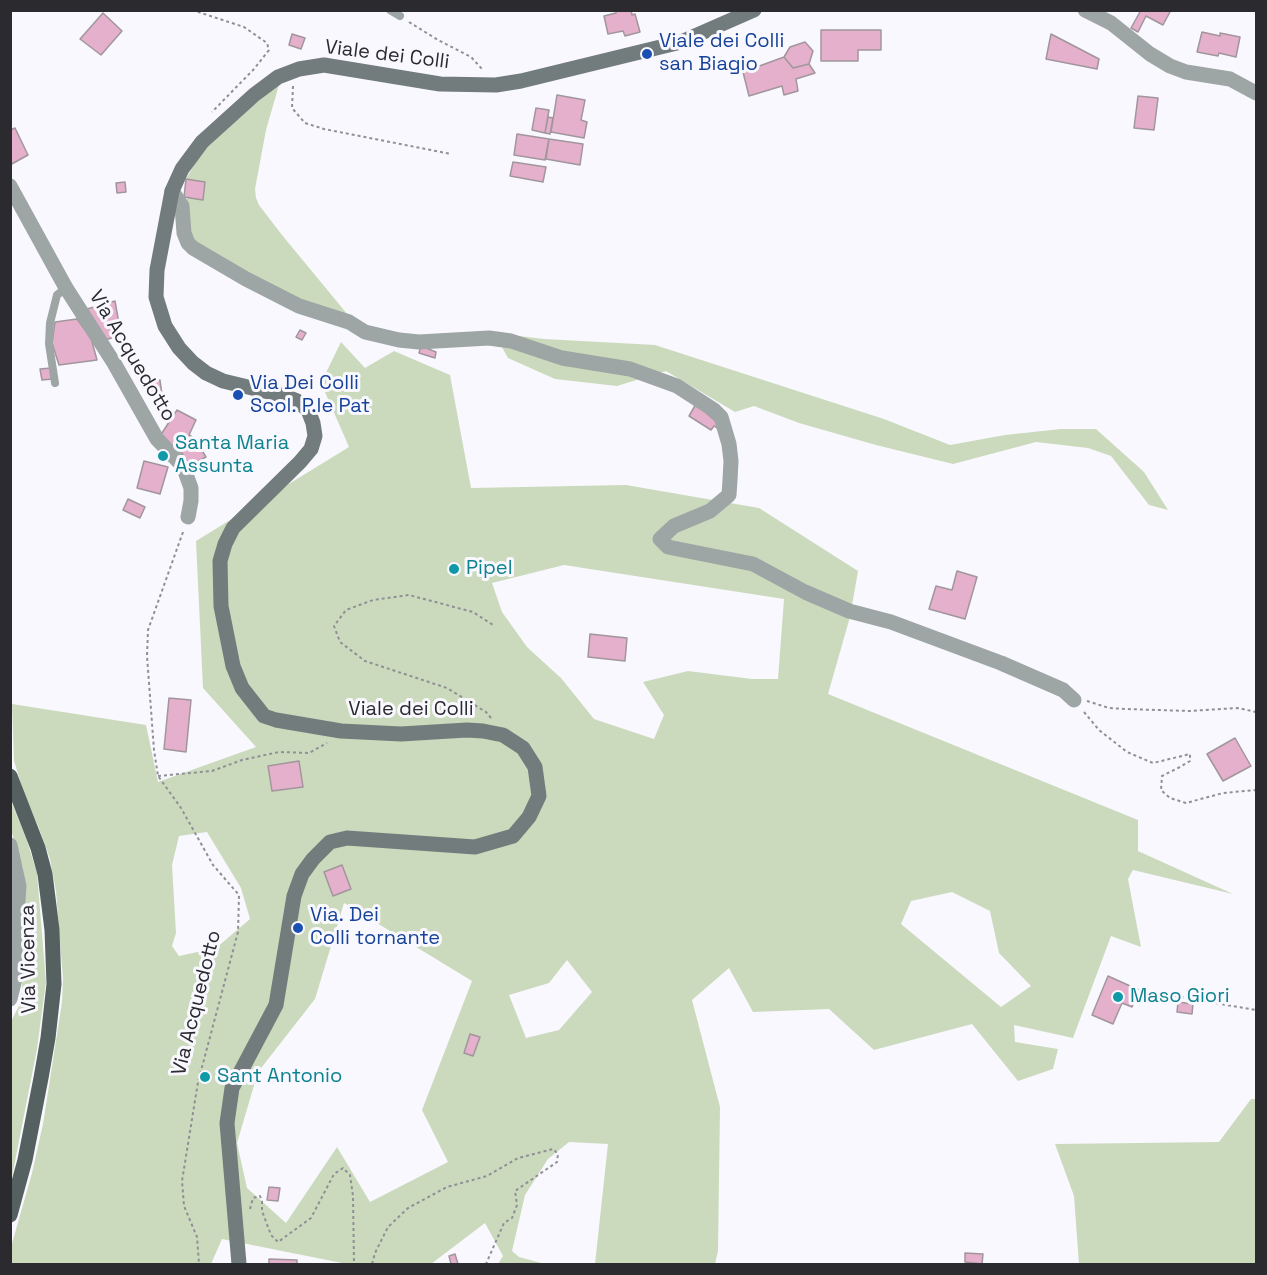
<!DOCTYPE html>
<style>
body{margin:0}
#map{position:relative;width:1267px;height:1275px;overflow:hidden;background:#f9f8ff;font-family:"Space Grotesk",sans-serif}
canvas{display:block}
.frame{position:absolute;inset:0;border:12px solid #2b2a2f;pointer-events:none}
</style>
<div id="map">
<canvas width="1267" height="1275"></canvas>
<div class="frame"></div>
</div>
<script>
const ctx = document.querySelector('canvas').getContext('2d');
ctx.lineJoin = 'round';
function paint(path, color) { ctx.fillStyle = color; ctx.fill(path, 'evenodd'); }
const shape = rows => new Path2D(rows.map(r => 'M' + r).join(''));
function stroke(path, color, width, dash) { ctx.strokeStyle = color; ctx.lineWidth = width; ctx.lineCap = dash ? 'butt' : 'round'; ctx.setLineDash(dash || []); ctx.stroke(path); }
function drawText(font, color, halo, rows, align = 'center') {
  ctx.font = font + ' "Space Grotesk",sans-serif'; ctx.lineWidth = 6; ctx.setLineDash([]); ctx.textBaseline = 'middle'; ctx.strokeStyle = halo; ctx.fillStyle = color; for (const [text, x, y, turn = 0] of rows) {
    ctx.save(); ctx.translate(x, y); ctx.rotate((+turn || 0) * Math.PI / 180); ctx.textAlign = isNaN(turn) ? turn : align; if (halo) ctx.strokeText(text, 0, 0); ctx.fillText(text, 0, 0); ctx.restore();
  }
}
paint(shape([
 [279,85,266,130,255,189,256,198,259,205,282,235,348,315,310,308,196,246,186,216,187,197,203,200,204,182,186,179,197,160,210,144,246,111],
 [494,333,544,339,655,345,884,419,950,445,1005,435,1061,429,1096,429,1144,472,1168,510,1149,505,1111,456,1088,448,1036,442,953,464,876,445,799,423,754,406,735,412,666,371,617,386,555,379,508,358],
 [341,342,365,368,394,351,450,375,471,488,626,485,759,508,858,571,850,617,828,694,1138,820,1138,851,1233,894,1133,870,1128,879,1141,947,1111,936,1073,1038,1014,1025,1015,1042,1058,1049,1053,1069,1018,1081,972,1024,874,1050,829,1009,753,1012,729,968,692,1000,720,1107,718,1251,715,1264,595,1264,608,1144,569,1142,548,1159,525,1195,512,1251,519,1257,545,1264,498,1264,503,1256,485,1223,431,1264,347,1264,222,1239,211,1264,11,1264,11,1247,32,1173,43,1124,62,1002,63,979,56,891,50,859,40,831,24,793,14,761,12,704,146,725,158,782,256,747,203,688,196,541,349,447,321,383],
 [564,565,784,599,778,679,752,679,688,671,643,682,664,715,654,739,594,719,561,678,527,647,502,612,492,583],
 [207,832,241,888,250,919,216,948,179,956,172,946,176,933,172,865,179,836],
 [952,892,990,911,999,953,1031,986,1001,1007,901,924,911,901],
 [344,903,472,981,422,1110,448,1162,370,1202,337,1147,286,1223,247,1188,237,1143,258,1072,315,999],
 [567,960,592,992,559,1030,526,1038,509,995,549,983],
 [11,801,26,838,37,873,46,982,37,1049,11,1182,11,1021,20,1004,22,991,23,869,11,830],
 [1251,1099,1256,1099,1256,1264,1079,1264,1074,1196,1055,1144,1219,1142]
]), '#cbdabc');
const building = shape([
 [616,10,631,10,632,15,635,14,640,32,625,36,623,31,608,34,604,16,616,13,616,10],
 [1141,10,1171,10,1163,25,1146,16,1138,32,1131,28,1141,10],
 [103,13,122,31,101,55,80,39,103,13],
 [821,30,881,30,881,50,858,50,858,61,821,61,821,30],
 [1202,32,1220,36,1220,33,1240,37,1236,57,1219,53,1218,56,1197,52,1202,32],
 [292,34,305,38,301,49,289,45,292,34],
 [1051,34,1099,59,1097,69,1046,59,1051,34],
 [805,42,813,51,809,64,793,68,784,57,790,47,805,42],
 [784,57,793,68,809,64,815,73,796,79,798,91,784,95,782,86,749,96,743,72,784,57],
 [557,95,585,100,581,120,587,122,584,138,551,132,557,95],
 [1138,96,1158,98,1154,130,1134,128,1138,96],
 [536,108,549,110,545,133,532,130,536,108],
 [548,117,553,118,550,134,545,133,548,117],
 [15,128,28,155,10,165,10,130,15,128],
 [517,134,549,139,545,160,514,155,517,134],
 [549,139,583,144,580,165,546,159,549,139],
 [513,162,546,167,543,182,510,176,513,162],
 [186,179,205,182,203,200,184,197,186,179],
 [125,182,126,192,117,193,116,183,125,182],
 [115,301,121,335,105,340,87,309,115,301],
 [77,319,91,338,97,360,59,365,52,343,55,322,77,319],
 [300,330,306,333,302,340,296,337,300,330],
 [421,346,436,352,435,358,419,353,421,346],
 [51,368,53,379,42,380,40,369,51,368],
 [160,380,162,395,151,397,148,382,160,380],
 [696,404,722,427,720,430,714,426,711,430,689,416,696,404],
 [177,410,196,420,189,435,194,438,206,457,189,466,182,453,160,436,177,410],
 [144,461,168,467,160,494,137,488,144,461],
 [128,499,145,507,140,518,123,510,128,499],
 [957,571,977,577,965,619,929,609,936,586,952,590,957,571],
 [590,634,627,638,625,661,588,657,590,634],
 [169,698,191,700,186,752,164,749,169,698],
 [1235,738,1251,766,1223,781,1207,754,1235,738],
 [299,761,303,787,272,791,268,766,299,761],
 [342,865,351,889,333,896,324,872,342,865],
 [1108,976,1139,990,1132,1007,1122,1003,1113,1024,1092,1015,1108,976],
 [1178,1002,1193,1004,1192,1014,1177,1012,1178,1002],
 [470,1034,480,1037,473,1056,464,1053,470,1034],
 [269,1187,280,1188,278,1201,267,1200,269,1187],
 [965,1253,983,1254,982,1264,965,1262,965,1253],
 [455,1254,458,1264,451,1264,449,1256,455,1254],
 [269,1259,297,1260,297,1264,269,1264,269,1259]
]);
paint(building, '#e4b0cc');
stroke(building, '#a1969b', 1.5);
stroke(shape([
 [192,10,244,27,267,43,269,50,254,69,212,112],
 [409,22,438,40,471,57,482,69],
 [293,86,292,108,305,123,324,129,451,154],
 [183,532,148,630,147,656,154,750,158,776,181,808,213,865,239,895,238,932,198,1082,182,1181,184,1206,197,1237,199,1264],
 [1087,701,1109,708,1125,709,1189,711,1238,708,1256,712],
 [1084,712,1099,730,1127,752,1153,763,1190,754,1190,761,1180,767,1162,776,1161,790,1170,798,1186,803,1223,793,1256,790],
 [491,718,486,712,447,688,365,661,340,642,334,626,346,610,373,600,409,595,473,612,493,625],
 [158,776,212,771,242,760,279,752,309,753,327,743],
 [1157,993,1256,1010],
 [250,1209,253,1198,260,1196,262,1201,262,1211,271,1235,278,1242,311,1218,334,1174,343,1168,350,1175,353,1196,354,1264],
 [372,1264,375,1253,388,1227,408,1208,447,1187,487,1176,518,1158,553,1149,558,1154,557,1162,515,1191,517,1205,512,1218,504,1223,486,1264]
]), '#908f95', 2, [3, 3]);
stroke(shape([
 [390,10,400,16],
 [55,383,49,344,50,323,57,295,66,288]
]), '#9ea5a5', 8);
stroke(shape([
 [1085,10,1111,23,1150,54,1170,66,1186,72,1230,79,1256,93],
 [10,186,66,288,114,363,157,439,183,466,191,488,191,501,188,517],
 [172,191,182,206,184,233,188,243,193,248,246,279,299,306,349,322,365,332,399,340,419,342,489,338,511,341,562,358,630,369,677,386,714,410,721,417,729,444,731,461,730,480,729,495,710,511,674,526,660,539,668,547,753,564,805,592,849,611,891,622,1001,663,1063,690,1074,700],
 [10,845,19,886,15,944,15,979,10,999]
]), '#9ea5a5', 15);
stroke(shape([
 [239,1264,227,1123,232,1088,276,1005,294,896,302,874,313,859,330,842,347,838,475,847,513,836,529,817,539,796,535,767,523,748,503,735,483,731,467,730,401,734,341,731,276,720,264,716,242,688,233,666,221,606,220,561,225,544,233,528,300,462,311,449,315,436,313,423,308,410,297,401,285,396,223,381,206,373,193,363,179,348,165,326,156,297,157,270,172,191,182,169,202,142,254,95,278,77,299,69,324,65,440,84,496,85,521,81,681,42,754,10]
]), '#737c7c', 15);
stroke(shape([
 [10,776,38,848,45,874,52,930,54,984,48,1038,41,1078,25,1160,10,1215]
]), '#556060', 15);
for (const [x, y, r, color] of [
 [647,54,6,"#1a4fb4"],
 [238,395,6,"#1a4fb4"],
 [163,456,6,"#0f9aa8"],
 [454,569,6,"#0f9aa8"],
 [298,928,6,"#1a4fb4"],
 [1118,997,6,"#0f9aa8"],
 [205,1077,6,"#0f9aa8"]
]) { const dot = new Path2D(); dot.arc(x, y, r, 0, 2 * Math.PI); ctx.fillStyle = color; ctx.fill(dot); stroke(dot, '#f9f8ff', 2); }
drawText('20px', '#164399', '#f9f8ff', [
 ["Viale dei Colli",659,42],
 ["san Biagio",659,65],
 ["Via Dei Colli",250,384],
 ["Scol. P.le Pat",250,407],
 ["Via. Dei",310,916],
 ["Colli tornante",310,939]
], 'left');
drawText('20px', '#2b2a2f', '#f9f8ff', [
 ["Viale dei Colli",387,55,7],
 ["Via Acquedotto",132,356,59],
 ["Viale dei Colli",411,710],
 ["Via Vicenza",29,959,-91],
 ["Via Acquedotto",197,1003,-76]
]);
drawText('20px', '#0d838f', '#f9f8ff', [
 ["Santa Maria",175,444],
 ["Assunta",175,467],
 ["Pipel",466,569],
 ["Maso Giori",1130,997],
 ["Sant Antonio",217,1077]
], 'left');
</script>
